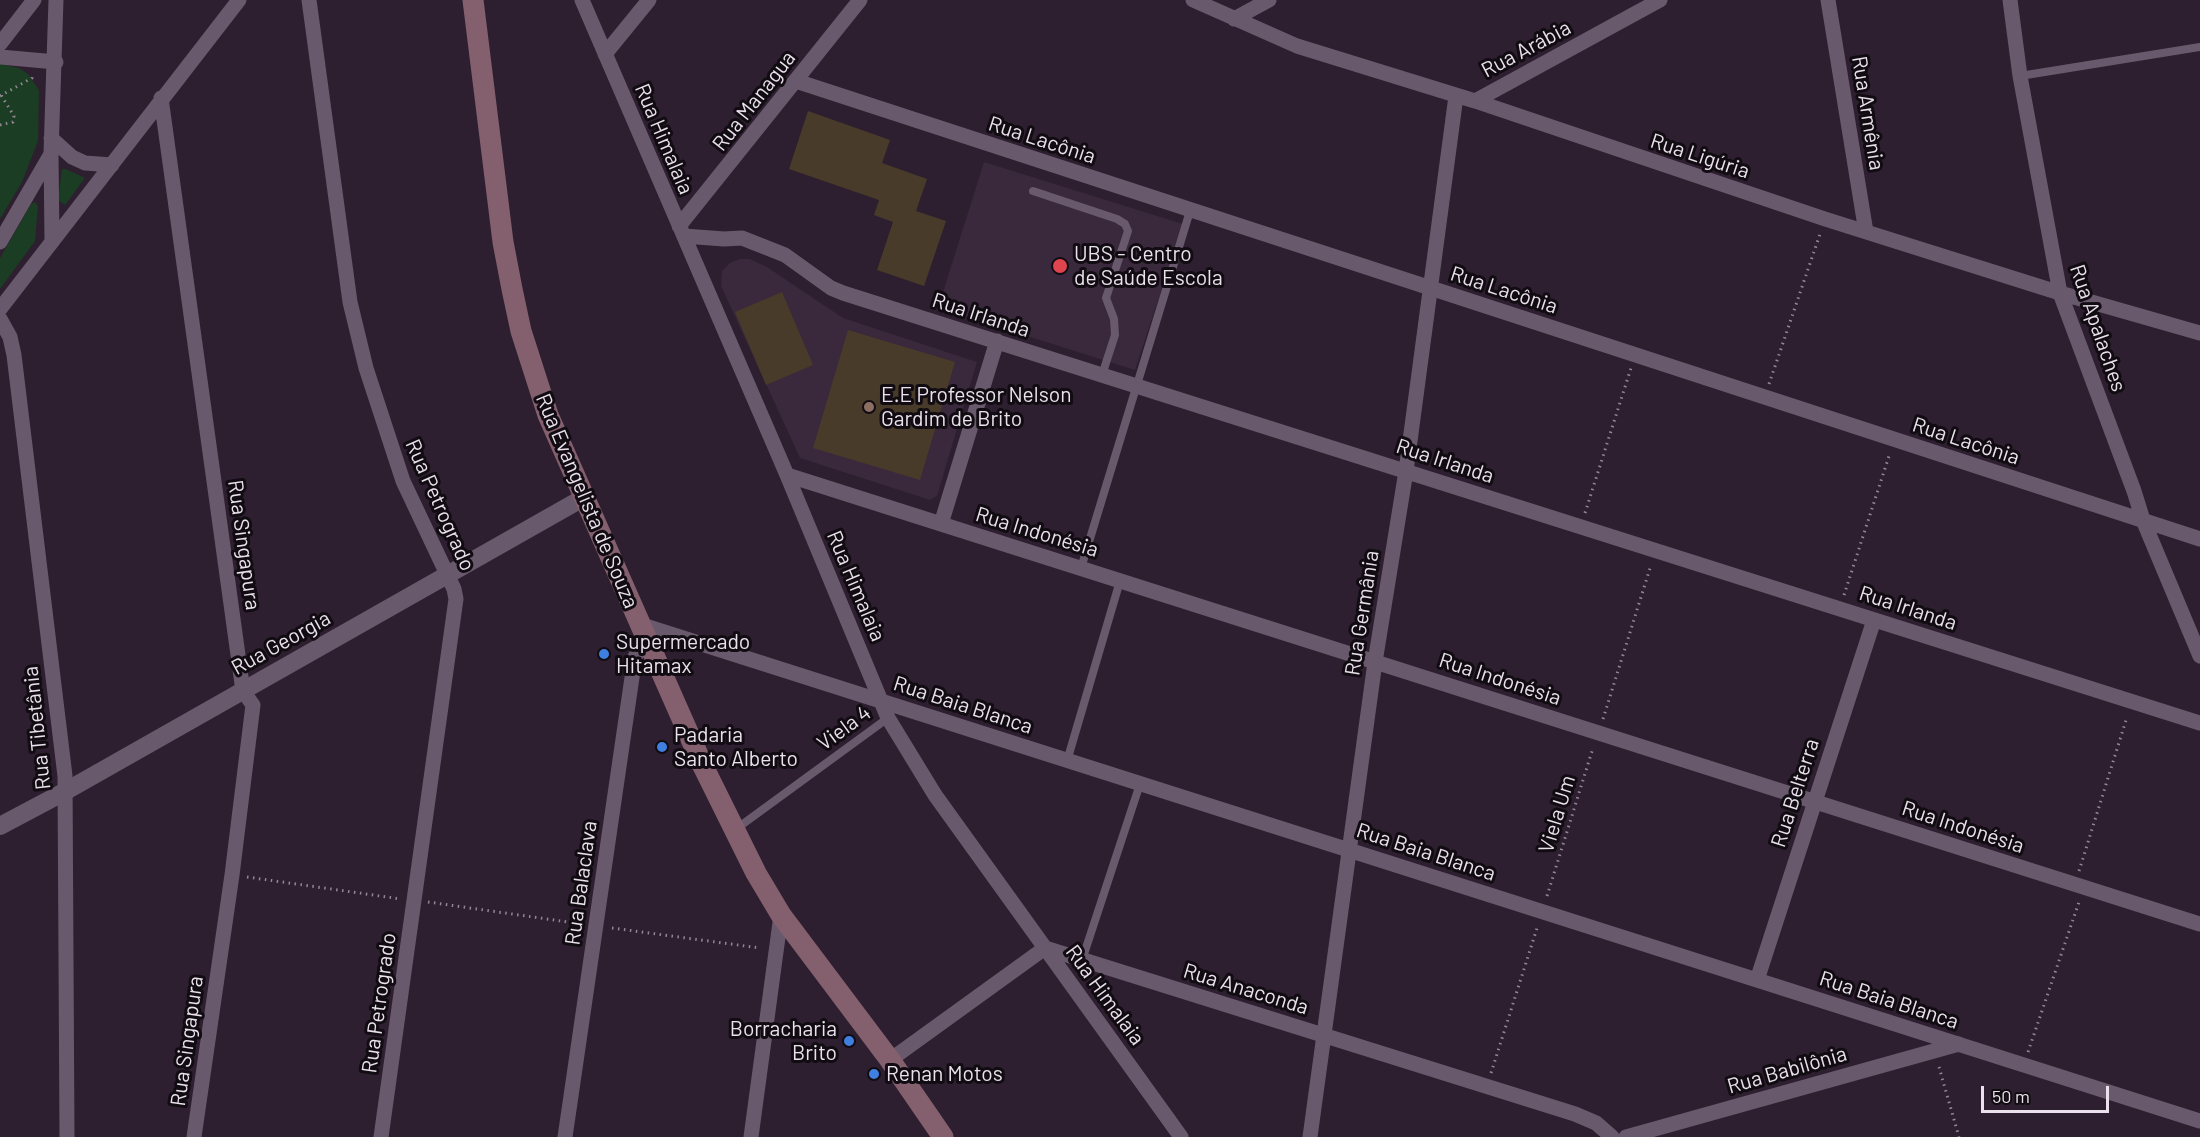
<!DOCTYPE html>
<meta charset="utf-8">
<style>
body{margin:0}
#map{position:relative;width:2200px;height:1137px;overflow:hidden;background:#2d1f2f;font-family:Barlow,sans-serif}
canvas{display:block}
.scale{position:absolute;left:1981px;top:1086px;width:128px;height:27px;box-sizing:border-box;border:3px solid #eae1ec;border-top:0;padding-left:8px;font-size:18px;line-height:21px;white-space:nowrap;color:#eae1ec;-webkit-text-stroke:4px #110b12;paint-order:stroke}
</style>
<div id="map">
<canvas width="2200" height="1137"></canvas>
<div class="scale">50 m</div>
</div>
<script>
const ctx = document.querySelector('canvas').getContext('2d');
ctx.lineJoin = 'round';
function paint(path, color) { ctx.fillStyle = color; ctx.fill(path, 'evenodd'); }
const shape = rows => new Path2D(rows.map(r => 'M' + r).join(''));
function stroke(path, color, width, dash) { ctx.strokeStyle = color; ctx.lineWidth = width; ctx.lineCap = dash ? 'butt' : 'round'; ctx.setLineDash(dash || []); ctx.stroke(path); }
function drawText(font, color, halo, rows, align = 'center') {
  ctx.font = font + ' Barlow,sans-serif'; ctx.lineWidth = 6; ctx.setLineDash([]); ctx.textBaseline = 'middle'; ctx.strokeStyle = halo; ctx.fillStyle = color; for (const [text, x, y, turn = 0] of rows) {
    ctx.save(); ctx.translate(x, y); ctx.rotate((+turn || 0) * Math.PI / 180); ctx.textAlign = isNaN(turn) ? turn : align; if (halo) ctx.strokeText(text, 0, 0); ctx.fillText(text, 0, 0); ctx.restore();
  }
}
paint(shape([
 [984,162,1183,224,1135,370,938,308],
 [740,259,750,259,767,267,843,318,977,362,937,496,930,500,800,458,721,286,722,271,730,263]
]), '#3a283d');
paint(shape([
 [0,64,19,68,28,74,39,90,38,141,22,182,0,219],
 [62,169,66,169,85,178,65,205,58,200],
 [35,202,38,206,35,241,0,289,0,258,31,204]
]), '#1b3d23');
paint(shape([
 [808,111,890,140,882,163,927,179,916,211,946,221,924,286,877,270,893,222,874,215,879,200,789,169],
 [782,292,813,365,766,385,735,312],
 [848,330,955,362,920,480,813,448]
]), '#493b29');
stroke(shape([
 [0,96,32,78,32,75],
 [0,125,13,122,14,116,1,95],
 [1769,384,1820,234],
 [1585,513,1631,368],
 [1844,595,1890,453],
 [1603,719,1651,565],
 [2079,871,2127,717],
 [247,877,401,899],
 [1547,896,1593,748],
 [428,902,582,924],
 [612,928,760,948],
 [2028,1052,2079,902],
 [1939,1067,1959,1137],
 [1491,1073,1538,925]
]), '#928794', 3, [1.5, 4.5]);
stroke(shape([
 [2020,76,2200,47],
 [1033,191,1117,219,1125,224,1128,231,1106,298,1114,319,1115,335,1102,375],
 [1081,568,1190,211],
 [1067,761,1120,581],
 [736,829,888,718],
 [1082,960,1140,784]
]), '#69596c', 8);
stroke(shape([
 [309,0,350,302,366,368,403,481,454,589,456,599,381,1137],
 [582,0,787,475,888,718,935,795,1181,1137],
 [1193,0,1297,46,1475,101,1825,219,2060,293,2200,333],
 [1828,0,1866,232],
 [2010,0,2020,76,2060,293,2134,491,2143,520,2200,656],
 [1234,19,1269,0],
 [0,44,34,0],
 [605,54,649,0],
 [0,57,56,62],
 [796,81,2200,539],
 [161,98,243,691,253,705,232,875,194,1137],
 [1475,101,1660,0],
 [51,138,72,157,85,163,112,165],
 [679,226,860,0],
 [684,236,724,239,742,238,785,255,831,288,843,293,2200,723],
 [0,242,51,154],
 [52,242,51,154,56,0],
 [0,309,239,0],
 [0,319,10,337,14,355,65,776,67,1137],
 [787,475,2200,924],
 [941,524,997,341],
 [639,624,2200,1121],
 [1757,980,1874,620],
 [890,1060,1045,948,1575,1114,1596,1123,1612,1137],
 [565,1137,635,657,646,638],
 [751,1137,781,915],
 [1310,1137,1375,662,1406,471,1456,96],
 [1626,1137,1959,1044]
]), '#69596c', 15);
stroke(shape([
 [0,826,66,791,583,498]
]), '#69596c', 18);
stroke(shape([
 [473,0,503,242,512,289,521,331,548,415,702,764,756,873,781,915,890,1060,943,1137]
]), '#845f6e', 21);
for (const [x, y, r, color] of [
 [1060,266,8,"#e0444e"],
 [869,407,6,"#8d6e63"],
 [604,654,6,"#3f7fe0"],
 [662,747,6,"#3f7fe0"],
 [849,1041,6,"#3f7fe0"],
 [874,1074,6,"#3f7fe0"]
]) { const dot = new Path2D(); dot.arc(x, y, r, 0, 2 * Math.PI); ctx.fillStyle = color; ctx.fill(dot); stroke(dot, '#110b12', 2); }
drawText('21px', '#eae1ec', '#110b12', [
 ["Rua Arábia",1526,49,-28],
 ["Rua Managua",754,101,-52],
 ["Rua Armênia",1868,113,81],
 ["Rua Himalaia",664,139,67],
 ["Rua Lacônia",1042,140,18],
 ["Rua Ligúria",1700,156,18],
 ["Rua Lacônia",1504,290,18],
 ["Rua Irlanda",981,315,18],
 ["Rua Apalaches",2098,328,71],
 ["Rua Lacônia",1966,441,18],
 ["Rua Irlanda",1445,461,18],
 ["Rua Evangelista de Souza",587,501,67],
 ["Rua Petrogrado",440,505,66],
 ["Rua Indonésia",1037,532,17],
 ["Rua Singapura",244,545,82],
 ["Rua Himalaia",856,586,67],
 ["Rua Irlanda",1908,608,18],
 ["Rua Germânia",1362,613,-81],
 ["Rua Georgia",281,643,-29],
 ["Rua Indonésia",1500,679,18],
 ["Rua Baia Blanca",963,705,18],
 ["Rua Tibetânia",37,728,-96],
 ["Viela 4",844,728,-36],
 ["Rua Belterra",1795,793,-72],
 ["Viela Um",1557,814,-73],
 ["Rua Indonésia",1963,827,18],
 ["Rua Baia Blanca",1426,852,18],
 ["Rua Balaclava",581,883,-82],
 ["Rua Anaconda",1246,989,17],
 ["Rua Himalaia",1105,995,54],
 ["Rua Baia Blanca",1889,1000,18],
 ["Rua Petrogrado",379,1003,-82],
 ["Rua Singapura",187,1041,-82],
 ["Rua Babilônia",1787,1070,-16]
]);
drawText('21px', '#eae1ec', '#110b12', [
 ["UBS - Centro",1074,254],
 ["de Saúde Escola",1074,278],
 ["E.E Professor Nelson",881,395],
 ["Gardim de Brito",881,419],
 ["Supermercado",616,642],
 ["Hitamax",616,666],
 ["Padaria",674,735],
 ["Santo Alberto",674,759],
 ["Borracharia",837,1029,"right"],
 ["Brito",837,1053,"right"],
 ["Renan Motos",886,1074]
], 'left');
</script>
